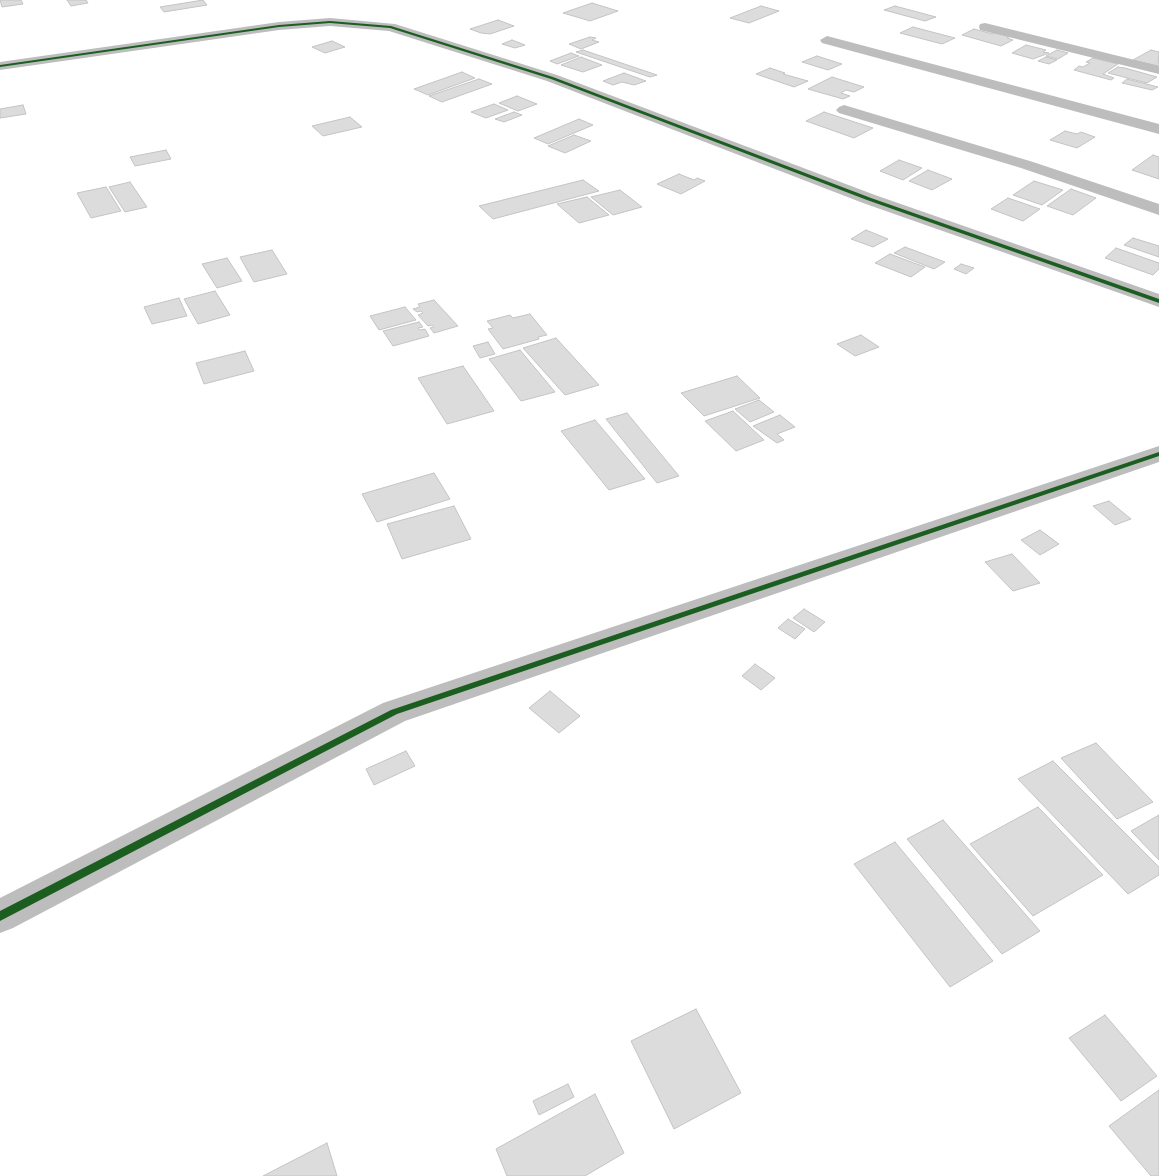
<!DOCTYPE html>
<style>
body{margin:0}
canvas{display:block;background:#fff}
</style>
<canvas width="1159" height="1176"></canvas>
<script>
const ctx = document.querySelector('canvas').getContext('2d');
ctx.lineJoin = 'round';
function paint(path, color) { ctx.fillStyle = color; ctx.fill(path, 'evenodd'); }
const shape = rows => new Path2D(rows.map(r => 'M' + r).join(''));
function stroke(path, color, width, dash) { ctx.strokeStyle = color; ctx.lineWidth = width; ctx.lineCap = dash ? 'butt' : 'round'; ctx.setLineDash(dash || []); ctx.stroke(path); }
const building = shape([
 [0,0,21,0,23,4,2,7,0,0],
 [67,0,86,0,88,3,71,6,67,0],
 [203,0,207,5,164,12,160,7,203,0],
 [592,3,618,11,590,21,563,13,592,3],
 [761,6,779,11,749,23,730,18,761,6],
 [895,6,936,17,925,21,884,10,895,6],
 [498,20,514,26,490,34,481,33,470,29,498,20],
 [913,27,955,38,942,44,900,33,913,27],
 [974,29,993,34,997,32,1010,36,1007,38,1013,40,1001,46,962,35,974,29],
 [590,37,596,38,592,40,599,42,581,49,569,44,590,37],
 [512,40,525,45,515,48,502,44,512,40],
 [332,41,345,47,325,53,312,47,332,41],
 [1026,45,1046,50,1043,52,1049,53,1033,59,1012,53,1026,45],
 [583,50,657,75,650,77,576,52,583,50],
 [1057,50,1068,53,1058,59,1046,56,1057,50],
 [1151,50,1159,52,1158,66,1133,60,1151,50],
 [571,53,579,56,557,64,550,61,571,53],
 [817,56,842,64,828,70,802,62,817,56],
 [581,57,602,65,583,72,561,65,581,57],
 [1046,57,1057,60,1049,64,1038,61,1046,57],
 [1093,58,1118,64,1103,74,1114,78,1111,80,1074,70,1079,66,1083,67,1090,63,1086,62,1093,58],
 [1118,67,1125,68,1157,77,1147,83,1108,73,1118,67],
 [770,68,785,73,783,74,808,81,794,87,756,74,770,68],
 [462,72,475,78,428,95,414,89,462,72],
 [624,73,646,81,634,85,622,82,613,85,603,81,624,73],
 [832,77,864,87,854,92,846,90,841,93,850,96,843,99,808,89,832,77],
 [479,79,492,84,442,102,429,96,479,79],
 [1127,79,1158,87,1152,90,1122,83,1127,79],
 [517,96,537,104,518,111,499,103,517,96],
 [494,104,508,110,486,118,471,112,494,104],
 [23,105,26,114,0,118,0,109,23,105],
 [514,112,522,115,504,122,495,119,514,112],
 [824,112,873,128,854,138,806,121,824,112],
 [350,117,362,127,323,136,312,126,350,117],
 [579,119,593,125,548,144,534,138,579,119],
 [1065,131,1077,134,1081,132,1095,137,1077,148,1050,140,1065,131],
 [574,135,591,141,565,153,548,146,574,135],
 [166,150,171,159,135,166,130,157,166,150],
 [1153,155,1159,157,1159,179,1132,170,1153,155],
 [899,160,922,168,903,180,880,171,899,160],
 [928,170,952,179,932,190,909,181,928,170],
 [679,174,694,180,697,178,705,181,681,194,657,184,679,174],
 [583,180,599,191,493,219,479,206,583,180],
 [1034,181,1063,190,1042,205,1013,195,1034,181],
 [130,182,147,207,125,212,109,187,130,182],
 [106,187,121,211,91,218,77,193,106,187],
 [1071,189,1096,198,1073,215,1047,206,1071,189],
 [620,190,642,207,613,215,591,197,620,190],
 [587,197,609,215,579,223,557,204,587,197],
 [1008,198,1040,209,1023,221,991,209,1008,198],
 [866,230,888,239,873,247,851,239,866,230],
 [1133,238,1159,246,1159,257,1124,245,1133,238],
 [905,247,945,262,934,269,894,253,905,247],
 [1116,248,1159,263,1159,269,1153,275,1105,258,1116,248],
 [272,250,287,274,254,282,240,257,272,250],
 [890,254,925,267,911,277,875,263,890,254],
 [227,258,242,281,217,288,202,264,227,258],
 [961,264,974,268,966,274,954,269,961,264],
 [215,291,230,315,198,324,184,299,215,291],
 [179,298,187,316,152,324,144,307,179,298],
 [434,300,458,326,434,333,430,328,434,327,432,325,428,326,418,315,423,313,421,311,417,312,413,309,420,307,418,304,434,300],
 [405,307,416,320,379,330,370,316,405,307],
 [530,314,547,335,538,337,539,339,503,349,488,329,493,328,487,321,510,315,513,318,530,314],
 [419,322,423,327,418,328,420,330,425,329,429,336,393,346,383,331,419,322],
 [861,335,879,347,855,356,837,344,861,335],
 [556,338,599,385,565,395,523,348,556,338],
 [488,342,495,354,480,358,473,346,488,342],
 [520,350,555,392,521,401,489,359,520,350],
 [245,351,254,371,204,384,196,363,245,351],
 [463,366,494,411,447,424,418,378,463,366],
 [737,376,760,398,704,416,681,393,737,376],
 [759,400,774,412,750,422,735,409,759,400],
 [733,411,764,440,736,451,705,421,733,411],
 [627,413,679,476,657,483,606,419,627,413],
 [780,415,795,427,777,434,784,440,777,443,753,426,780,415],
 [595,420,645,479,609,490,561,431,595,420],
 [434,473,450,499,377,522,362,494,434,473],
 [1109,501,1131,519,1115,525,1093,506,1109,501],
 [454,506,471,539,402,559,387,524,454,506],
 [1040,530,1059,544,1040,555,1021,540,1040,530],
 [1012,554,1040,583,1013,591,985,562,1012,554],
 [804,609,825,622,814,632,793,618,804,609],
 [788,619,805,629,795,639,778,628,788,619],
 [755,664,775,678,761,690,742,676,755,664],
 [550,691,580,716,559,733,529,708,550,691],
 [1096,743,1153,802,1117,819,1061,758,1096,743],
 [406,751,415,766,374,785,366,769,406,751],
 [1053,761,1159,867,1159,875,1128,894,1018,779,1053,761],
 [1038,807,1103,875,1033,916,970,844,1038,807],
 [1159,815,1159,860,1131,831,1159,815],
 [943,820,1040,931,1002,954,907,839,943,820],
 [895,842,993,961,950,987,854,864,895,842],
 [696,1009,741,1093,674,1129,631,1041,696,1009],
 [1105,1015,1157,1076,1121,1101,1069,1038,1105,1015],
 [568,1084,574,1097,539,1115,533,1101,568,1084],
 [1159,1090,1159,1176,1151,1176,1109,1126,1159,1090],
 [595,1094,624,1153,585,1176,507,1176,496,1149,595,1094],
 [327,1143,337,1176,263,1176,327,1143]
]);
paint(building, '#dcdcdc');
stroke(building, '#c4c4c4', 1);
paint(shape([
 [330,18,395,24,557,75,875,195,1159,294,1159,307,863,203,547,81,389,31,330,26,279,30,0,70,0,62,279,22,330,18],
 [985,23,1159,66,1159,74,980,30,979,27,980,24,985,23],
 [827,36,1159,124,1159,134,822,43,820,40,827,36],
 [844,105,1033,162,1159,204,1159,215,1021,168,839,113,836,110,839,107,844,105],
 [1159,446,1159,462,405,721,13,928,0,933,0,898,383,703,1159,446]
]), '#bdbdbd');
paint(shape([
 [330,21,391,26,553,77,871,198,1159,299,1159,303,867,200,551,79,390,28,330,23,279,27,0,67,0,65,279,25,330,21],
 [1159,452,1159,456,397,714,0,921,0,911,391,710,1159,452]
]), '#1b5e20');
</script>
